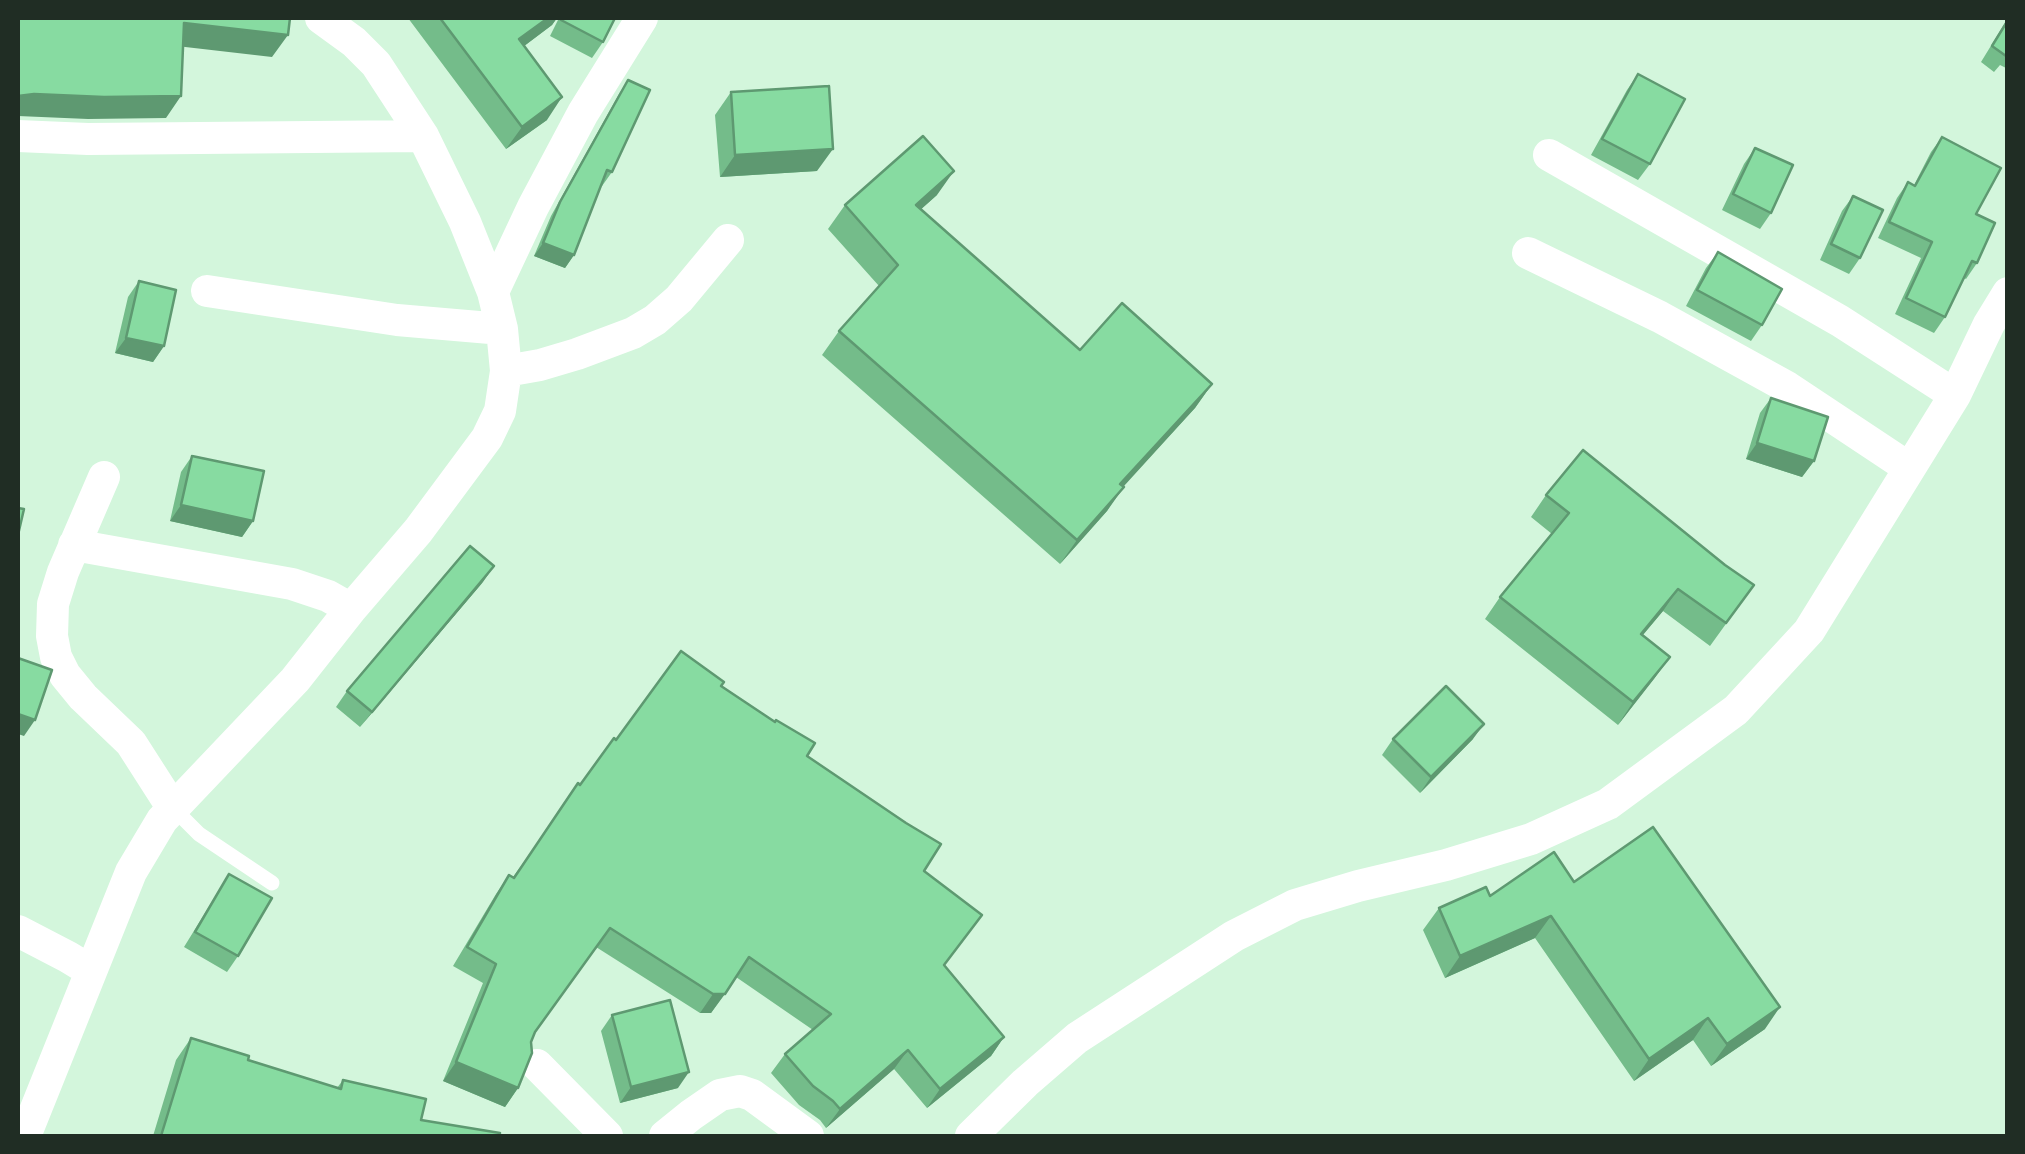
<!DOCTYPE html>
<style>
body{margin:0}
#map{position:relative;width:2025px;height:1154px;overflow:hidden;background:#d3f6dc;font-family:"Alegreya Sans",sans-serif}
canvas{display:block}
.frame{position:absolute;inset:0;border:20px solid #202d24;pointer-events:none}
</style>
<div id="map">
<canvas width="2025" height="1154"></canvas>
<div class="frame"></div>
</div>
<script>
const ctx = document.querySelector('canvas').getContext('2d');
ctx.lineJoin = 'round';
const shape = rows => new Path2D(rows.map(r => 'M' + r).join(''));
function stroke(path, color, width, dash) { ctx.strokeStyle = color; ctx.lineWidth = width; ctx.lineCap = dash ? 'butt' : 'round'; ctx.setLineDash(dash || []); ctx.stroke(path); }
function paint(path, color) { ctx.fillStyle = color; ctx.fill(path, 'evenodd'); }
stroke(shape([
 [172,807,199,834,272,883]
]), '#fff', 15);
stroke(shape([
 [18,136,88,139,423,136],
 [1549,155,1840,321,1955,395],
 [1528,253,1660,317,1787,387,1909,468],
 [207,291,397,320,502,329],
 [493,292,533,207,583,113,642,18],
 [506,371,540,365,577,354,633,333,655,320,679,299,728,240],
 [104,477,63,572,53,604,52,636,56,657,65,675,83,697,131,743,172,807],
 [74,545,292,584,328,596,351,609],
 [18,931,68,957,91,971],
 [537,1065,607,1136],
 [25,1136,131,872,162,820,295,680,351,609,418,531,487,438,500,411,506,371,502,329,493,292,465,222,423,136,376,64,354,42,321,18],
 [665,1136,691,1115,720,1095,740,1091,752,1095,808,1136],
 [971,1136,1025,1083,1077,1038,1234,936,1295,905,1358,886,1446,865,1531,839,1608,804,1736,710,1809,631,1955,395,1989,324,2008,293]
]), '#fff', 32);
paint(shape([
 [408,18,557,18,552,25,524,46,547,120,506,149],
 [559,18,615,18,603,42,592,58,550,36],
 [2008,18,2008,69,2000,65,1994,72,1981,62],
 [1638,74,1650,164,1638,180,1591,155,1627,90],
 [628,80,612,172,602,186,601,185,574,255,565,268,534,256,551,216,619,94],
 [731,92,817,171,720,177,715,115],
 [1942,137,1976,214,1977,263,1966,279,1964,278,1945,317,1934,333,1895,314,1921,258,1878,238,1897,198,1908,182,1914,185,1931,152],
 [1755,148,1771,213,1760,229,1722,210,1744,164],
 [937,195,921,209,1080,350,1212,384,1195,408,1123,486,1107,511,1060,564,822,355,839,331,879,286,828,229,845,205],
 [1853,196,1860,258,1849,274,1820,260,1842,211],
 [1718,252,1762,325,1751,341,1686,306,1706,268],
 [139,281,164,346,153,362,115,353,128,297],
 [1771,398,1814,461,1802,477,1746,459,1760,413],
 [192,456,253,521,242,537,170,521,181,472],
 [1546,495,1725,565,1754,585,1710,646,1663,611,1643,635,1670,657,1618,725,1485,619,1500,597,1552,534,1531,517],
 [483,582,360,727,336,707,347,691],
 [721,686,807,756,924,871,945,966,1004,1037,991,1056,927,1108,894,1069,826,1128,820,1120,799,1105,771,1073,785,1054,813,1030,736,977,711,1013,700,1013,596,947,535,1033,531,1042,518,1088,505,1107,443,1081,483,983,453,966,496,894,509,875,513,877,580,785,616,740],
 [1393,739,1473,739,1420,793,1382,755],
 [229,874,238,956,227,972,184,947],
 [1574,882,1765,1029,1711,1066,1693,1040,1634,1081,1535,938,1445,978,1423,930,1439,908,1490,896],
 [612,1015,678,1088,620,1103,601,1031],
 [191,1038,248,1060,337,1088,343,1080,421,1120,499,1136,153,1136,176,1060]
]), '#74bc8a');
paint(shape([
 [548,18,557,18,552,25,503,62,519,39],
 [184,23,288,35,272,57,168,45],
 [34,94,181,96,166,118,88,119,18,116,18,96],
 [562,97,547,120,506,149,522,127],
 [833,149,817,171,720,177,735,155],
 [954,171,937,195,899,229,916,205],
 [543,243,574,255,565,268,534,256],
 [126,338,164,346,153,362,115,353],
 [1212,384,1195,408,1104,508,1120,484],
 [1757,443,1814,461,1802,477,1746,459],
 [1124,487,1107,511,1060,564,1077,540],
 [181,505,253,521,242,537,170,521],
 [494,566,483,582,360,727,372,712],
 [1678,589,1663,611,1625,656,1641,634],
 [1670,657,1654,679,1618,725,1633,702],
 [18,714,35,720,24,736,18,734],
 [1484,724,1473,739,1420,793,1431,777],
 [1551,916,1535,938,1445,978,1460,956],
 [713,994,725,994,711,1013,700,1013],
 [1780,1007,1765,1029,1711,1066,1727,1044],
 [1708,1018,1693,1040,1634,1081,1649,1059],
 [1004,1037,991,1056,927,1108,940,1089],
 [908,1050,894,1069,826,1128,840,1109],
 [456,1062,518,1088,505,1107,443,1081],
 [689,1072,678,1088,620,1103,631,1087]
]), '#5e9971');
const building = shape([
 [18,18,290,18,288,35,184,23,181,96,104,97,34,94,18,96,18,18],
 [440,18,548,18,519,39,562,97,522,127,440,18],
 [562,18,615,18,603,42,561,20,562,18],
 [2008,20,2008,53,2006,56,1992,46,2008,20],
 [1638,74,1685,99,1650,164,1602,139,1638,74],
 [628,80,650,90,612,172,607,170,574,255,543,243,560,202,628,80],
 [829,86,833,149,735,155,731,92,829,86],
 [923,136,954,171,916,205,1080,350,1122,303,1212,384,1120,484,1124,487,1077,540,839,331,898,265,845,205,923,136],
 [1942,137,2001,168,1976,214,1995,223,1977,263,1972,261,1945,317,1906,298,1932,242,1889,222,1908,182,1915,186,1942,137],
 [1755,148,1793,165,1771,213,1733,194,1755,148],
 [1853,196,1883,210,1860,258,1831,244,1853,196],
 [1718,252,1782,289,1762,325,1697,290,1718,252],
 [139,281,176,290,164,346,126,338,139,281],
 [1771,398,1828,417,1814,461,1757,443,1771,398],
 [1583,450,1725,565,1754,585,1726,623,1678,589,1641,634,1670,657,1633,702,1500,597,1569,513,1546,495,1583,450],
 [192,456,264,471,253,521,181,505,192,456],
 [18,508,24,509,18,535,18,508],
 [470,546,494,566,372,712,347,691,470,546],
 [681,651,724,682,721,686,775,722,776,720,815,743,807,756,906,823,941,844,924,871,982,915,944,965,1004,1037,940,1089,908,1050,840,1109,833,1101,813,1086,785,1054,831,1014,749,957,725,994,713,994,610,928,535,1032,531,1042,532,1053,518,1088,456,1062,496,964,467,947,509,875,514,878,578,783,580,785,614,738,616,740,681,651],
 [18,658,52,670,35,720,18,714,18,658],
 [1446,686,1484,724,1431,777,1393,739,1446,686],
 [1653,827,1780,1007,1727,1044,1708,1018,1649,1059,1551,916,1460,956,1439,908,1486,887,1490,896,1554,852,1574,882,1653,827],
 [229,874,272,898,238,956,195,932,229,874],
 [670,1000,689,1072,631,1087,612,1015,670,1000],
 [191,1038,249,1056,248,1060,341,1089,343,1080,426,1099,421,1120,500,1133,499,1136,161,1136,191,1038]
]);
paint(building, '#87dba1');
stroke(building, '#5e9971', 2.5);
</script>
